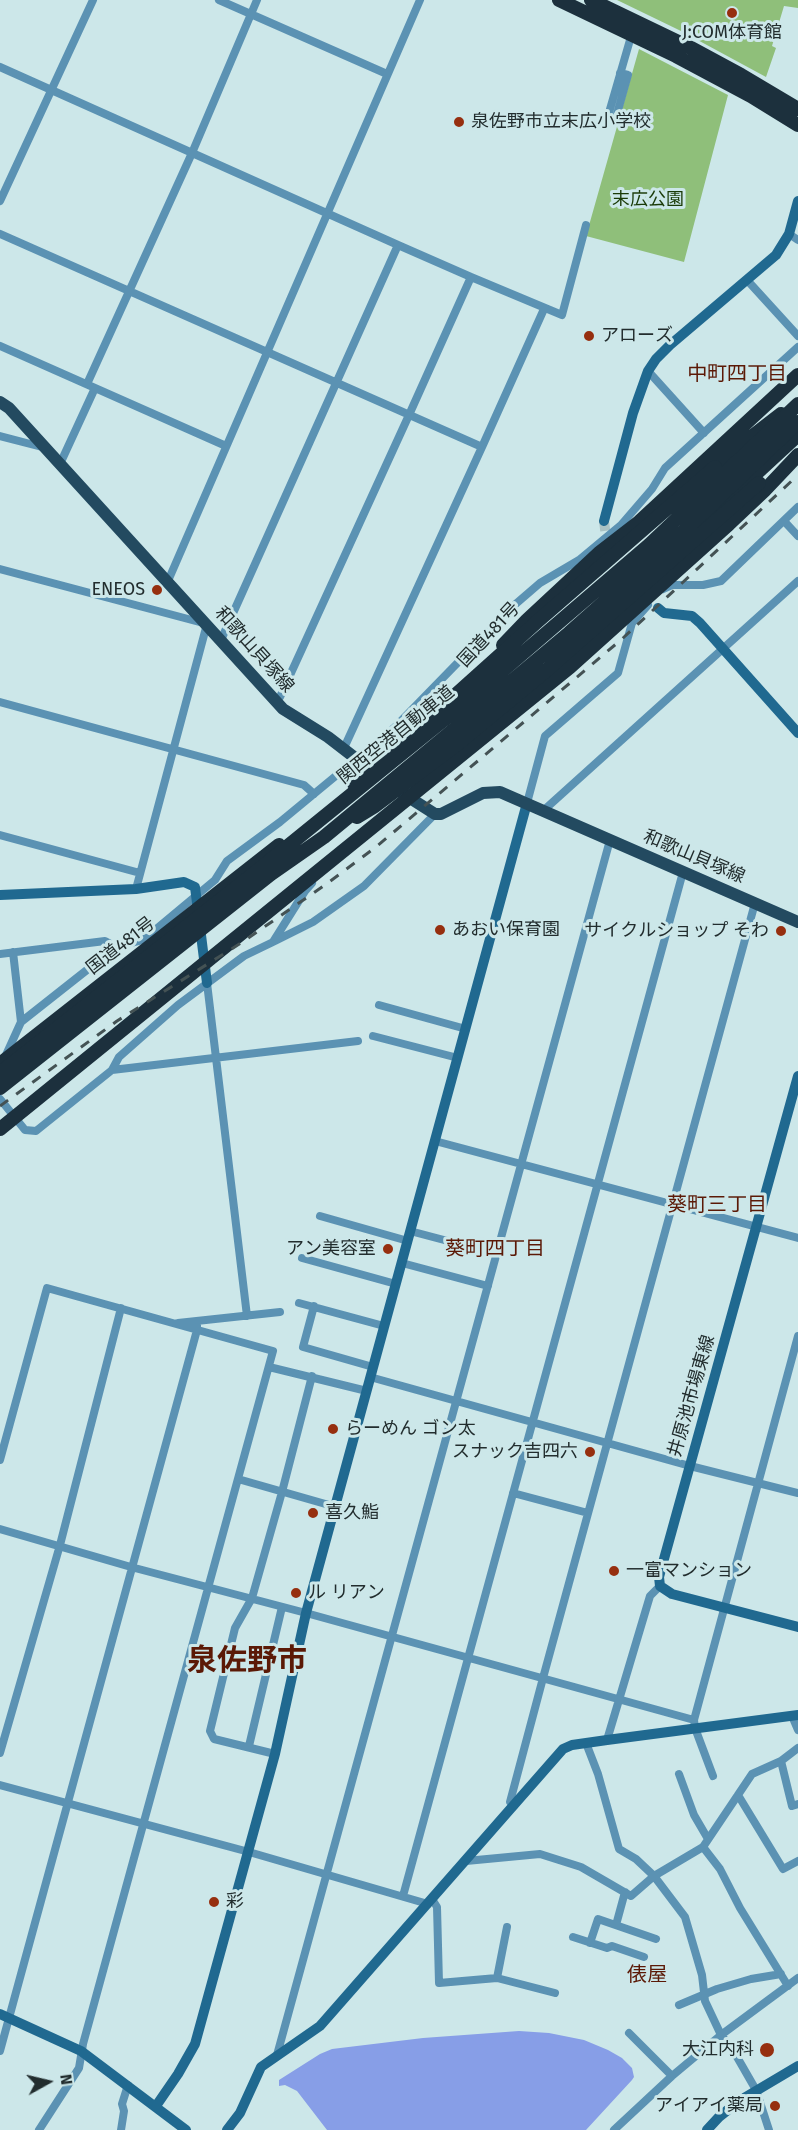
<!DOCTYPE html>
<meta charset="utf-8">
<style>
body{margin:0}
#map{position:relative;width:798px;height:2130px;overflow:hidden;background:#cce7e9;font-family:"Fira Sans",sans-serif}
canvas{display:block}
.north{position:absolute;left:18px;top:2052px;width:60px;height:60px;-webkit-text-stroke:4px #cce7e9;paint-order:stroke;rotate:82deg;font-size:16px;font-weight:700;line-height:24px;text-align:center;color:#222d2e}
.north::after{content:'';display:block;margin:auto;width:21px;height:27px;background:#222d2e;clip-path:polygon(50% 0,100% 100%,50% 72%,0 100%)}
</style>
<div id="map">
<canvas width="798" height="2130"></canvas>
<div class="north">N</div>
</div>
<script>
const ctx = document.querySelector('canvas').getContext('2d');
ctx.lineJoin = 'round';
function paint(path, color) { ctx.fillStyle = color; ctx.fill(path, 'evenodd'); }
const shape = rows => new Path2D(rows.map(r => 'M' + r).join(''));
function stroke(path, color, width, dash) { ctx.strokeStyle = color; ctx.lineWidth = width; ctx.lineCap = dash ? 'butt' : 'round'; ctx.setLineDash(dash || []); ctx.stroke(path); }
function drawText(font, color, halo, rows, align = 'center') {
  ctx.font = font + ' "Fira Sans","Noto Sans JP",sans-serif'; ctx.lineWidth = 6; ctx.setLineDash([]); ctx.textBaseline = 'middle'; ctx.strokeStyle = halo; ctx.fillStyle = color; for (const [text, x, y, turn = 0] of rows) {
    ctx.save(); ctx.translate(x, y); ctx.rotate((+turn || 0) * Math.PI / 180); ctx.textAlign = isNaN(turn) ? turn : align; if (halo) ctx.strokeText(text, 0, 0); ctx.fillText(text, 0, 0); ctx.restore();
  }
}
paint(shape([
 [617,0,798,0,798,8,784,6,772,46,776,48,766,77,681,31],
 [639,49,728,95,684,262,586,236]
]), '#8fbf7a');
paint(shape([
 [519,2031,549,2033,584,2040,608,2050,622,2058,632,2068,634,2077,632,2080,586,2130,327,2130,297,2091,285,2085,279,2086,279,2080,320,2054,332,2049,423,2038]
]), '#879ee7');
stroke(shape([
 [604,521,607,545,629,572]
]), '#aac2c4', 10, [10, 5]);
stroke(shape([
 [219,0,387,74],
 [0,67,398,245],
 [617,114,628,75,620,73],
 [608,116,632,33],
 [0,201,93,0],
 [0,234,482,447,344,748],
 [789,234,798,240],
 [747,280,798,336],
 [0,346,226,446],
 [648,371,704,433],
 [87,384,192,153,257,0],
 [0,436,42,447],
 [482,447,544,309],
 [60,464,95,388],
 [784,521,798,536],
 [0,569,207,624,136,889],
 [168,581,420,0],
 [663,589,672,585,703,585,721,581,798,507],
 [221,640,398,245,471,277],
 [276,701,280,697,409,415,471,277,562,315,586,225],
 [0,702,304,785,314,794],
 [413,728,431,697],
 [527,803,545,736,618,673,632,623,648,605],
 [544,810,798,581],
 [0,835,140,873],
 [275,941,313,922,364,886,435,814],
 [13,952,21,1022],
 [0,954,105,941,116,947],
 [207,983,247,1316],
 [379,1005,466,1029],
 [373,1036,458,1058],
 [6,1055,21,1022,116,947,143,940,215,880,227,861,280,822,395,727,511,608,540,583,579,560,621,525,652,489,665,468,798,347],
 [112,1070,119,1057,178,1005,244,956,273,942,305,891,312,883],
 [0,1099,25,1130,36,1131,112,1070,358,1041],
 [435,1141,798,1238],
 [320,1216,408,1241],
 [410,1231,497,1254],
 [302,1258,396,1284],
 [402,1263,488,1286],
 [299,1303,384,1326],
 [314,1306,303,1347,373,1367],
 [178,1323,280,1312],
 [269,1367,367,1391],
 [370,1377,690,1466,798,1493],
 [0,1460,47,1288,273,1351,83,2044,79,2068,39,2130],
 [238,1479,336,1507],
 [513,1493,588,1513],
 [0,1529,131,1567,306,1613,694,1720],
 [792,1716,798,1730],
 [607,1740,650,1596,660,1586],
 [586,1743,598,1774,619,1849,636,1859,654,1876,685,1917,702,1975,705,2001,721,2035,733,2050,756,2090,769,2130],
 [249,1746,282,1607],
 [0,1753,60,1545,121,1308],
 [275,1754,214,1739,210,1731,235,1628,252,1598,282,1492,312,1376],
 [781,1761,792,1806,798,1804],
 [679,1774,694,1815,708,1839],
 [713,1776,695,1728,694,1720,798,1336],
 [0,1785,249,1852,428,1904],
 [738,1795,783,1869,798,1861],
 [514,1806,510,1802,543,1678,755,903],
 [703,1847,720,1869,740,1908,788,1986],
 [466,1861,540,1854,581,1867,631,1896,654,1876,703,1847,752,1774,781,1761,798,1748],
 [403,1896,683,872],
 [432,1899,437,1907,439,1983,497,1978,555,1993],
 [616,1925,625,1892],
 [573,1937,607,1948,612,1946,644,1957],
 [590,1943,598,1919,656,1939],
 [497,1978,507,1927],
 [679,2005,717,1989,751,1979,781,1974],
 [629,2033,672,2076],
 [0,2051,197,1330,197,1321],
 [277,2055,610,840],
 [121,2130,124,2111,122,2104,128,2085],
 [614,2130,672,2076,721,2035,798,1978]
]), '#5b92b3', 8);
stroke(shape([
 [604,521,633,413,648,371,656,359,670,345,776,255,789,234,798,201],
 [658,608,664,613,692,616,700,623,798,733],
 [0,895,136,889,184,882,195,887,207,983],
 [798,1076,659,1577,660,1586,672,1594,798,1627],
 [0,2014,81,2051,186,2130],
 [156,2106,178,2074,195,2044,275,1754,306,1613,527,803],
 [227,2130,240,2113,261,2067,320,2026,563,1749,572,1745,607,1740,798,1715],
 [707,2130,719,2117,739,2101,798,2066]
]), '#206990', 10);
stroke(shape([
 [0,402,9,408,283,709,328,737,376,774],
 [402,793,435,814,441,814,483,793,500,792,798,922]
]), '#234a60', 12);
stroke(shape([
 [559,0,676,56,751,96,798,125],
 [591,0,691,48,741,75,798,109],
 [737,448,781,414],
 [715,467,742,438],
 [694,531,798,435],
 [503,645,527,620,599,553,639,522,798,375],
 [0,1064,279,845],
 [0,1129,570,667,729,524,764,491,798,455]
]), '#1c303d', 14);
stroke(shape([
 [0,1106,117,1021,241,943,325,885,376,847,622,639,798,475]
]), '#445254', 3, [10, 10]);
stroke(shape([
 [354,784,368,769,422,725,539,620,715,467],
 [357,817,375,806,455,746,548,669,759,483],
 [0,1073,257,871,473,696,649,545,798,404],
 [0,1088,271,874,324,837,462,723,569,633,682,533,798,422]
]), '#1c303d', 14);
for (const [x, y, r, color] of [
 [732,13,6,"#962f0f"],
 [459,122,6,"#962f0f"],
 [589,336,6,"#962f0f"],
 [157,590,6,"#962f0f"],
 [440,930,6,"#962f0f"],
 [781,931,6,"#962f0f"],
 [388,1249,6,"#962f0f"],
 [333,1429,6,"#962f0f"],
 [590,1452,6,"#962f0f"],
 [313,1513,6,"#962f0f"],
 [614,1571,6,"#962f0f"],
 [296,1593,6,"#962f0f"],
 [214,1902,6,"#962f0f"],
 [767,2050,8,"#962f0f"],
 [775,2106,6,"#962f0f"]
]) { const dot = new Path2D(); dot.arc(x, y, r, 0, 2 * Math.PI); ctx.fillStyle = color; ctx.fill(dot); stroke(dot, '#cce7e9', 2); }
drawText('18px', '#222d2e', '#cce7e9', [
 ["J:COM体育館",732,33,"center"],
 ["泉佐野市立末広小学校",471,122],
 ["アローズ",601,336],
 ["ENEOS",145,590,"right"],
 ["あおい保育園",452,930],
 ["サイクルショップ そわ",769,931,"right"],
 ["アン美容室",376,1249,"right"],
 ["らーめん ゴン太",345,1429],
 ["スナック吉四六",578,1452,"right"],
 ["喜久鮨",325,1513],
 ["一富マンション",626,1571],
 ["ル リアン",308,1593],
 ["彩",226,1902],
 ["大江内科",754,2050,"right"],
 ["アイアイ薬局",763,2106,"right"]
], 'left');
drawText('18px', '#1a3a07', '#cce7e9', [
 ["末広公園",648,200]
]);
drawText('18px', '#222d2e', '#cce7e9', [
 ["国道481号",489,635,-47],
 ["和歌山貝塚線",254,650,48],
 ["関西空港自動車道",396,735,-39],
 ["和歌山貝塚線",694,857,23],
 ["国道481号",121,946,-38],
 ["井原池市場東線",692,1396,-74]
]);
drawText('20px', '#5b1906', '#cce7e9', [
 ["中町四丁目",737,374],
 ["葵町三丁目",717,1205],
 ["葵町四丁目",495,1249],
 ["俵屋",647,1975]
]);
drawText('bold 30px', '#5b1906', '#cce7e9', [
 ["泉佐野市",247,1662]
]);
</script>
